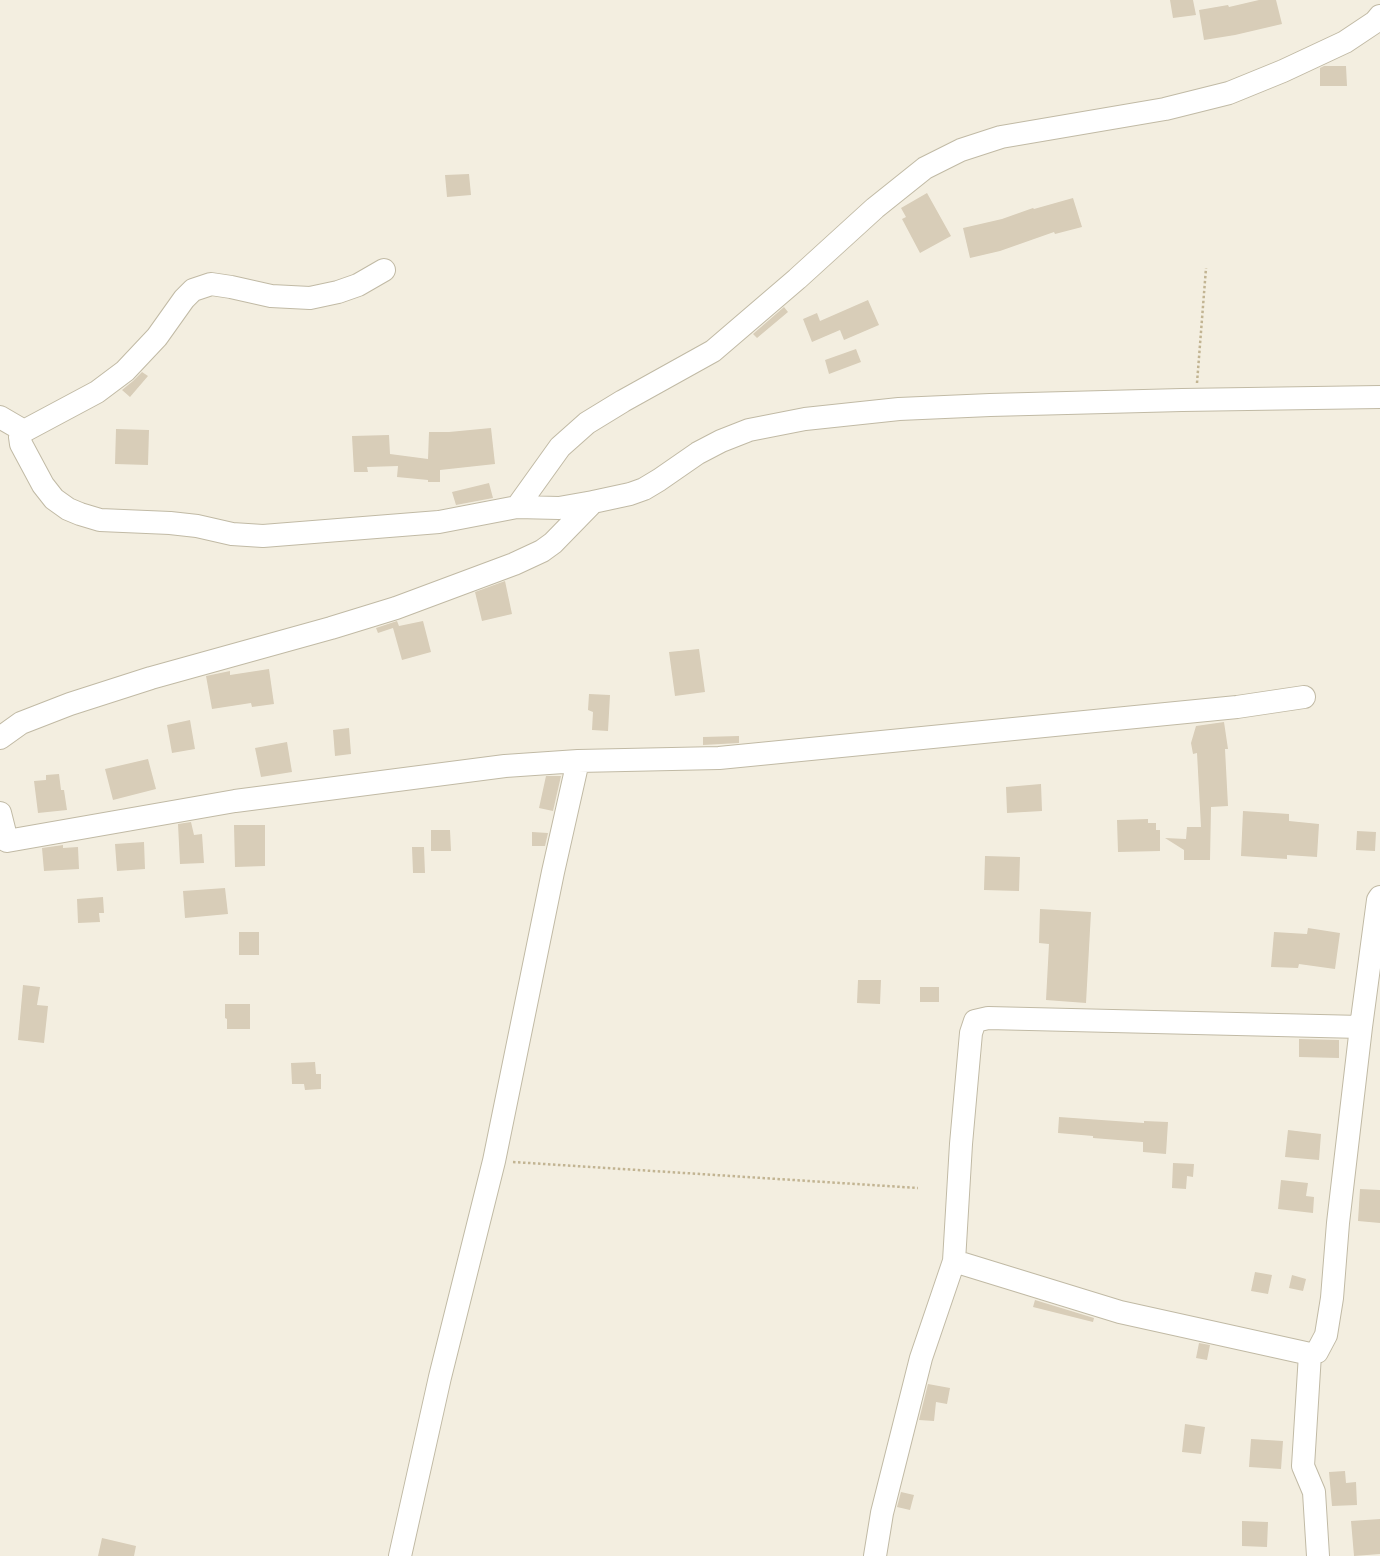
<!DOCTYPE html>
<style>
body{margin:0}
canvas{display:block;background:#f3eee0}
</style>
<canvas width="1380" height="1556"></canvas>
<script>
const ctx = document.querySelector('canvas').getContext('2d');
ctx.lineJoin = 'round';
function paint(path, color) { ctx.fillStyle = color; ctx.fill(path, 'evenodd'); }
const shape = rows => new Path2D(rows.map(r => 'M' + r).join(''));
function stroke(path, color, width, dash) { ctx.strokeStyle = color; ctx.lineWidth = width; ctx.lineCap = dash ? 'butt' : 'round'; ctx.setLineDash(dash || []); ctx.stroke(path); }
paint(shape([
 [1170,0,1193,0,1196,15,1173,18],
 [1259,0,1276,0,1282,24,1235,35,1204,40,1199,10,1228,5,1229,7],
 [1324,66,1346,66,1347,86,1320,86,1320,68],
 [469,174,471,195,447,197,445,175],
 [927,193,951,236,920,253,902,219,906,217,901,208],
 [1073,198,1082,227,1055,234,1054,232,1000,251,970,258,963,228,1002,219,1033,208,1034,209],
 [868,300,879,325,844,340,840,330,812,342,803,319,817,313,820,321],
 [784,307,788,312,757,338,753,334],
 [856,349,861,362,829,374,825,360],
 [142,372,148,376,130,397,122,390,133,381],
 [491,428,495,464,440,470,440,482,428,482,428,480,397,477,398,466,367,467,368,472,354,472,352,436,389,435,390,454,428,459,429,432,449,432],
 [116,429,149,430,148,465,115,464],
 [489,483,493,498,456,505,452,492],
 [505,581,512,614,482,621,475,592],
 [397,621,399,626,423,621,431,652,402,660,393,628,378,633,376,628],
 [699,649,705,692,675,696,669,652],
 [269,669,274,704,252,707,251,703,212,709,206,676,230,671,230,675],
 [589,694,610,695,608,731,592,730,593,712,588,710],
 [190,720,195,749,172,753,167,725],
 [1224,722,1228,749,1225,749,1228,806,1211,807,1210,860,1184,860,1184,850,1165,838,1186,839,1187,827,1201,827,1197,753,1193,754,1191,743,1196,726],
 [349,728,351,754,335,756,333,730],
 [739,736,739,743,703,745,703,737],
 [287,742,292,772,261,777,255,748],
 [148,759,156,789,113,800,105,769],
 [59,774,61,790,64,790,67,810,38,813,34,781,46,780,46,775],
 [546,776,561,776,553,811,539,808],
 [1041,784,1042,811,1007,813,1006,787],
 [1243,811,1289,814,1289,821,1319,824,1317,857,1287,855,1287,859,1241,856],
 [1148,819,1148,823,1156,823,1156,830,1160,830,1160,851,1118,852,1117,820],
 [191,822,194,835,202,834,204,863,180,864,178,824],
 [234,825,265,825,265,866,235,867],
 [431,830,450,830,451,851,431,851],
 [1357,831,1376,832,1375,851,1356,850],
 [532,832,548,833,545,846,532,846],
 [144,842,145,869,117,871,115,844],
 [63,845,63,848,78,847,79,869,44,871,42,848],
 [412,847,424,847,425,873,413,873],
 [985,856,1020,857,1019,891,984,890],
 [225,888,228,914,185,918,183,891],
 [103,897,104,913,99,913,100,922,78,923,77,899],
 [1040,909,1091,912,1086,1003,1046,1000,1049,944,1039,943],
 [1308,928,1340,933,1335,969,1299,964,1298,968,1271,967,1274,932,1307,934],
 [239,932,259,932,259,955,239,955],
 [858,980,881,980,880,1004,857,1003],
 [23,985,40,987,37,1005,48,1006,44,1043,18,1040],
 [920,987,939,987,939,1002,920,1002],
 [225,1004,250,1004,250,1029,227,1029,227,1019,225,1018],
 [1299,1039,1339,1040,1339,1058,1299,1057],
 [315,1062,316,1074,321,1074,321,1089,305,1090,304,1084,292,1084,291,1063],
 [1059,1117,1144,1123,1144,1121,1168,1122,1166,1154,1143,1152,1143,1142,1093,1138,1093,1136,1058,1133],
 [1288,1130,1321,1134,1319,1160,1285,1157],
 [1173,1163,1194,1164,1193,1177,1187,1176,1186,1189,1172,1188],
 [1281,1180,1308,1183,1306,1196,1314,1197,1313,1213,1278,1209],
 [1360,1189,1380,1190,1380,1223,1358,1221],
 [1255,1272,1272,1275,1268,1294,1251,1291],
 [1292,1275,1306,1279,1303,1291,1289,1288],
 [1035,1300,1094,1318,1093,1322,1033,1307],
 [1199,1343,1210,1345,1207,1360,1196,1358],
 [928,1384,950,1388,947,1404,936,1402,934,1421,919,1420],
 [1185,1424,1205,1427,1201,1454,1182,1452],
 [1251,1439,1283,1441,1281,1469,1249,1467],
 [1345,1471,1346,1483,1356,1482,1357,1505,1332,1506,1329,1472],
 [901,1492,914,1495,910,1510,897,1507],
 [1380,1519,1380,1554,1354,1556,1351,1521],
 [1242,1521,1268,1522,1267,1547,1242,1546],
 [102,1538,136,1546,134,1556,98,1556]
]), '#d8cdb8');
const minor = shape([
 [0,417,24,431],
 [593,502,630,494,644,489,659,480,698,453,721,441,749,430,805,419,899,409,990,405,1182,400,1380,397],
 [517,507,560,447,587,423,623,401,713,351,797,279,875,208,925,168,961,150,1001,137,1165,109,1229,93,1283,71,1345,42,1375,22,1380,16],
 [0,738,21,723,70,704,151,678,331,628,396,608,514,564,542,551,553,543,593,502,559,508,517,507,439,522,263,536,232,534,197,526,170,523,100,520,80,514,68,509,54,499,43,485,21,444,20,437,24,431,97,392,125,371,157,337,184,299,193,290,211,284,231,287,271,296,310,298,338,292,358,285,384,270],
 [0,813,7,841,235,801,505,766,578,761,719,758,1237,707,1304,697],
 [954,1261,1120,1312,1310,1354,1317,1352,1326,1335,1332,1298,1338,1223,1361,1027,1378,900,1380,897],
 [1310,1354,1303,1466,1314,1492,1318,1556],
 [400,1556,440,1377,494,1161,553,872,578,761],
 [875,1556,882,1513,921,1358,954,1261,961,1144,971,1033,975,1021,988,1018,1361,1027]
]);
stroke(minor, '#c1baa5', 24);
stroke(shape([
 [1197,383,1206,268],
 [513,1162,918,1188]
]), '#c2b492', 2.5, [2.5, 2.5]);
stroke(minor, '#fff', 22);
</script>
